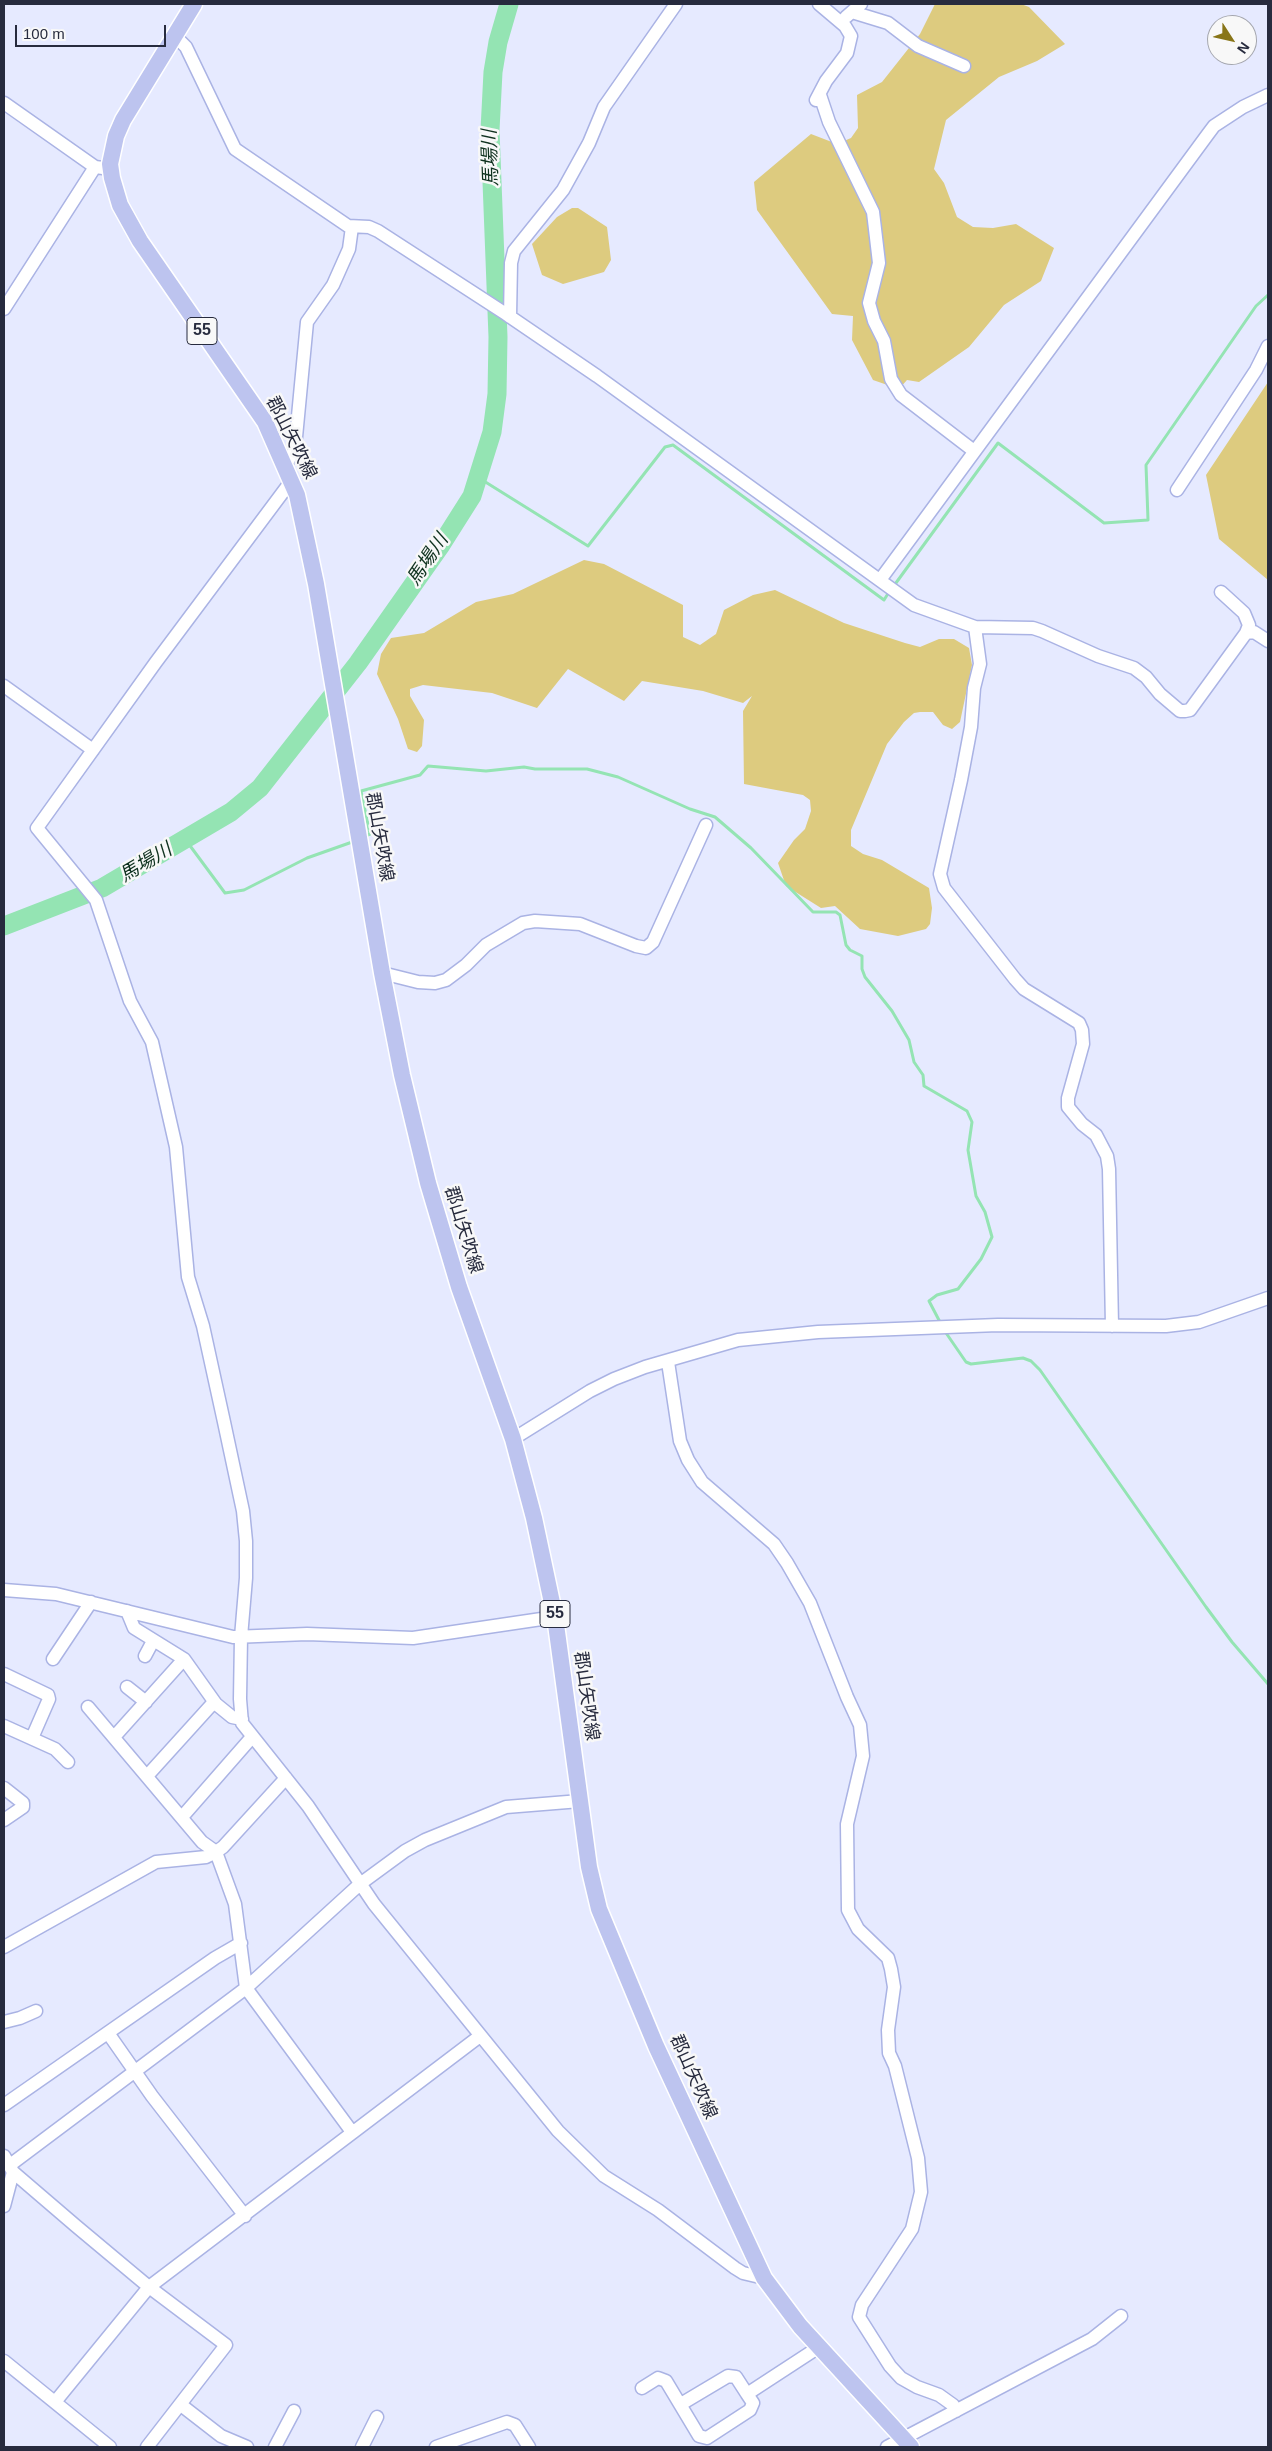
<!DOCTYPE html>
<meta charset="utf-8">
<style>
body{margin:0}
#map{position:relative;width:1272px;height:2451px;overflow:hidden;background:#e6eaff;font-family:Helvetica,sans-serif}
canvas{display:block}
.frame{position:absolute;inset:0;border:5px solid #272b3e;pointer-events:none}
.north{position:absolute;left:1207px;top:15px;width:50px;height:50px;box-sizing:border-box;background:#f8f8f8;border:1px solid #a4a6ae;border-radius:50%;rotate:125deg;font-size:14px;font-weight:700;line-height:20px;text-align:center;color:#272b3e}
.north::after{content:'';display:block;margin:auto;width:18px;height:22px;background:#887518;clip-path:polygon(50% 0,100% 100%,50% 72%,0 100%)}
.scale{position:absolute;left:15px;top:25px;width:151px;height:22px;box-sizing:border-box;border:2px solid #272b3e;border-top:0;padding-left:6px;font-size:15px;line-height:18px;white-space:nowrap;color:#272b3e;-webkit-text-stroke:4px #f8f8f8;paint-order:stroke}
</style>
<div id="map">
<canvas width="1272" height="2451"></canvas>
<div class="frame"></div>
<div class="north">N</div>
<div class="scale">100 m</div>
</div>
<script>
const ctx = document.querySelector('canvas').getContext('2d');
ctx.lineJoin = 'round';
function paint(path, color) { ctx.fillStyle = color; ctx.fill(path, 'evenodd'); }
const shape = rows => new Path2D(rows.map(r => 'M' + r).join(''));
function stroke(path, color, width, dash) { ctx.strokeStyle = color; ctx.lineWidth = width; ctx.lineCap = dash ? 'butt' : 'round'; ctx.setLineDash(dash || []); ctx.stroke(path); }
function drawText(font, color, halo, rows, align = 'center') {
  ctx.font = font + ' Helvetica,"Noto Sans JP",sans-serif'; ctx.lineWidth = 5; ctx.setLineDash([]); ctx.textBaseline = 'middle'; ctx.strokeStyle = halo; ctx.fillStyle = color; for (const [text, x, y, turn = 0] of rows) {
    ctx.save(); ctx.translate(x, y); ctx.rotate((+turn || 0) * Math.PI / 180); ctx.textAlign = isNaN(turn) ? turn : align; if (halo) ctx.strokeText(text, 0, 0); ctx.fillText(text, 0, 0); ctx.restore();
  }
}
paint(shape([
 [935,4,1021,4,1029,7,1065,44,1037,61,999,77,946,120,934,169,944,183,957,217,973,227,993,228,1016,224,1054,248,1041,281,1004,305,969,347,919,382,907,380,899,389,873,380,852,340,853,316,832,314,757,210,754,182,811,134,837,144,851,138,858,128,857,95,882,82,920,34],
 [572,208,578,208,607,227,611,260,604,272,563,284,542,275,532,244,557,217],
 [1268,382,1268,580,1219,539,1206,475],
 [584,560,604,564,683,605,683,637,700,645,716,634,724,610,753,595,775,590,844,623,905,643,920,647,939,639,954,639,969,648,972,665,960,722,952,729,943,725,933,712,920,712,914,713,904,722,887,744,851,830,851,846,863,854,882,860,929,888,932,908,930,924,926,929,898,936,860,929,835,906,821,908,786,886,778,863,794,840,805,829,811,811,810,800,803,795,744,784,743,711,752,696,743,703,703,691,642,681,624,701,568,669,537,708,492,693,423,685,410,689,410,696,424,720,422,746,417,752,408,749,398,719,377,674,381,654,391,638,424,633,476,602,513,594]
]), '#ddcb7f');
stroke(shape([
 [479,478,588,546,665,447,673,445,884,600,889,592],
 [893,587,998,443,1104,523,1148,520,1146,465,1256,306,1268,295],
 [363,837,370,834,361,791,420,775,428,766,486,771,524,767,535,769,587,769,618,777,690,809,715,817,751,848,813,912,836,912,840,915,846,945,850,950,862,956,862,969,865,977,892,1011,909,1040,914,1062,923,1075,924,1086,967,1111,972,1122,968,1150,976,1196,985,1212,992,1237,981,1259,958,1289,937,1295,929,1301,941,1324],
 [185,839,225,893,244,890,307,858,355,841],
 [944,1330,966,1362,971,1364,1023,1358,1031,1361,1040,1370,1206,1607,1232,1642,1268,1684]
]), '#94e4b3', 3);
stroke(shape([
 [4,926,102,888,231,812,260,788,358,663,441,545,472,496,492,432,497,394,498,337,490,130,493,72,498,42,509,4]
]), '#94e4b3', 19);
const minor = shape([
 [852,12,888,23,918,46,964,66],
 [846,17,861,4],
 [174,35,186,47,235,149,348,226,369,227,378,231,506,314,597,376,914,605,975,627,1033,628,1042,631,1098,656,1134,668,1146,677,1160,694,1180,711,1185,711,1190,710,1246,633,1249,625,1244,613,1221,592],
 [820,95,829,122,873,212,879,263,869,303,874,321,884,341,891,379,901,395,974,451],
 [816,100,826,81,847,53,851,36,845,26,819,4],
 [4,103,95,167,103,168],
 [4,309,95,167],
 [510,317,511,263,514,251,563,190,589,143,604,107,676,4],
 [285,466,294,451,296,437,307,322,333,285,349,249,352,227],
 [292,480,156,662,37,828,96,900,130,1001,152,1042,176,1147,188,1277,203,1326,224,1422,243,1511,246,1541,246,1578,241,1637,240,1699,242,1723,308,1806,374,1904,558,2131,604,2176,658,2210,735,2268,743,2273,764,2278],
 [1177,490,1256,370,1268,346],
 [880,580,1208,134,1214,126,1243,107,1268,95],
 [975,627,980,664,974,688,971,727,961,780,940,874,944,888,1015,979,1024,989,1079,1023,1082,1030,1083,1044,1068,1098,1068,1107,1082,1124,1096,1135,1107,1156,1109,1169,1112,1326],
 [1246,633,1254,632,1268,641],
 [4,686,93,750],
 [382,973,418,982,435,983,446,980,466,965,486,945,523,923,535,921,580,924,636,946,646,948,653,942,706,825],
 [668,1362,680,1441,688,1460,702,1482,774,1544,787,1563,810,1603,847,1697,860,1725,863,1756,847,1824,848,1910,858,1929,888,1958,891,1969,894,1987,888,2030,889,2053,895,2066,918,2158,921,2192,912,2229,862,2305,859,2317,890,2366,901,2378,917,2387,939,2395,953,2405,956,2411],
 [513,1439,590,1391,614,1379,645,1367,738,1340,818,1332,998,1325,1166,1326,1199,1322,1268,1298],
 [4,1590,56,1594,233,1637,307,1634,413,1638,555,1617],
 [127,1611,134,1628,184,1659,216,1704,232,1717,242,1719],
 [145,1656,153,1641],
 [53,1659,91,1602],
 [4,1674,48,1695,49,1699,32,1738],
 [127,1687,146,1702],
 [88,1707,202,1842,216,1852,235,1904,246,1988,352,2132],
 [4,1726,55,1749,68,1762],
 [114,1737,184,1659],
 [147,1776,214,1702],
 [4,1788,23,1803,23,1807,4,1820],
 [182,1817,252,1737],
 [4,1947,156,1862,206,1857,216,1852,223,1847,286,1778],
 [4,2022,20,2018,36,2011],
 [108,2033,152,2096,245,2216],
 [4,2105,215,1958,241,1943],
 [4,2156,13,2172,76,2226,149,2287,226,2345,147,2447],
 [10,2165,246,1988,360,1884,405,1851,425,1840,506,1807,580,1801],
 [4,2206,13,2172],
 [4,2361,110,2447],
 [642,2388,658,2378,666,2381,699,2436,707,2438,750,2410,753,2403,747,2394],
 [55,2402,149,2287,480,2036],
 [681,2404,728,2376,736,2377,747,2394,819,2347],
 [181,2405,221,2436,247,2447],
 [275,2447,294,2411],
 [362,2447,377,2417],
 [436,2447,507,2422,515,2425,529,2447],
 [887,2447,1092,2339,1121,2316]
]);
const major = shape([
 [194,4,123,120,116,136,110,164,112,178,120,205,140,241,265,422,297,495,316,584,382,973,402,1075,428,1183,459,1287,513,1439,534,1518,555,1617,589,1867,599,1909,656,2046,764,2278,800,2326,911,2447]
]);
stroke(minor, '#aab3e4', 15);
stroke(major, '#fff', 19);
stroke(minor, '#fff', 12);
stroke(major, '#bdc4ef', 16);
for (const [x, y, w] of [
 [202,331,30],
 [555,1614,30]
]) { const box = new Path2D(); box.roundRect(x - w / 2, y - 13.5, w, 27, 4); ctx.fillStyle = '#f8f8f8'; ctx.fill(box); stroke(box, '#272b3e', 1); }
drawText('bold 16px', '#272b3e', null, [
 ["55",202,331],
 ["55",555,1614]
]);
drawText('18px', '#272b3e', '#f8f8f8', [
 ["郡山矢吹線",291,438,63],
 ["郡山矢吹線",379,837,80],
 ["郡山矢吹線",463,1230,73],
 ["郡山矢吹線",586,1696,82],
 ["郡山矢吹線",693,2077,66]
]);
drawText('italic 19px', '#0f321f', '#f8f8f8', [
 ["馬場川",491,158,-92],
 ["馬場川",428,560,-56],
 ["馬場川",146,863,-31]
]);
</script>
